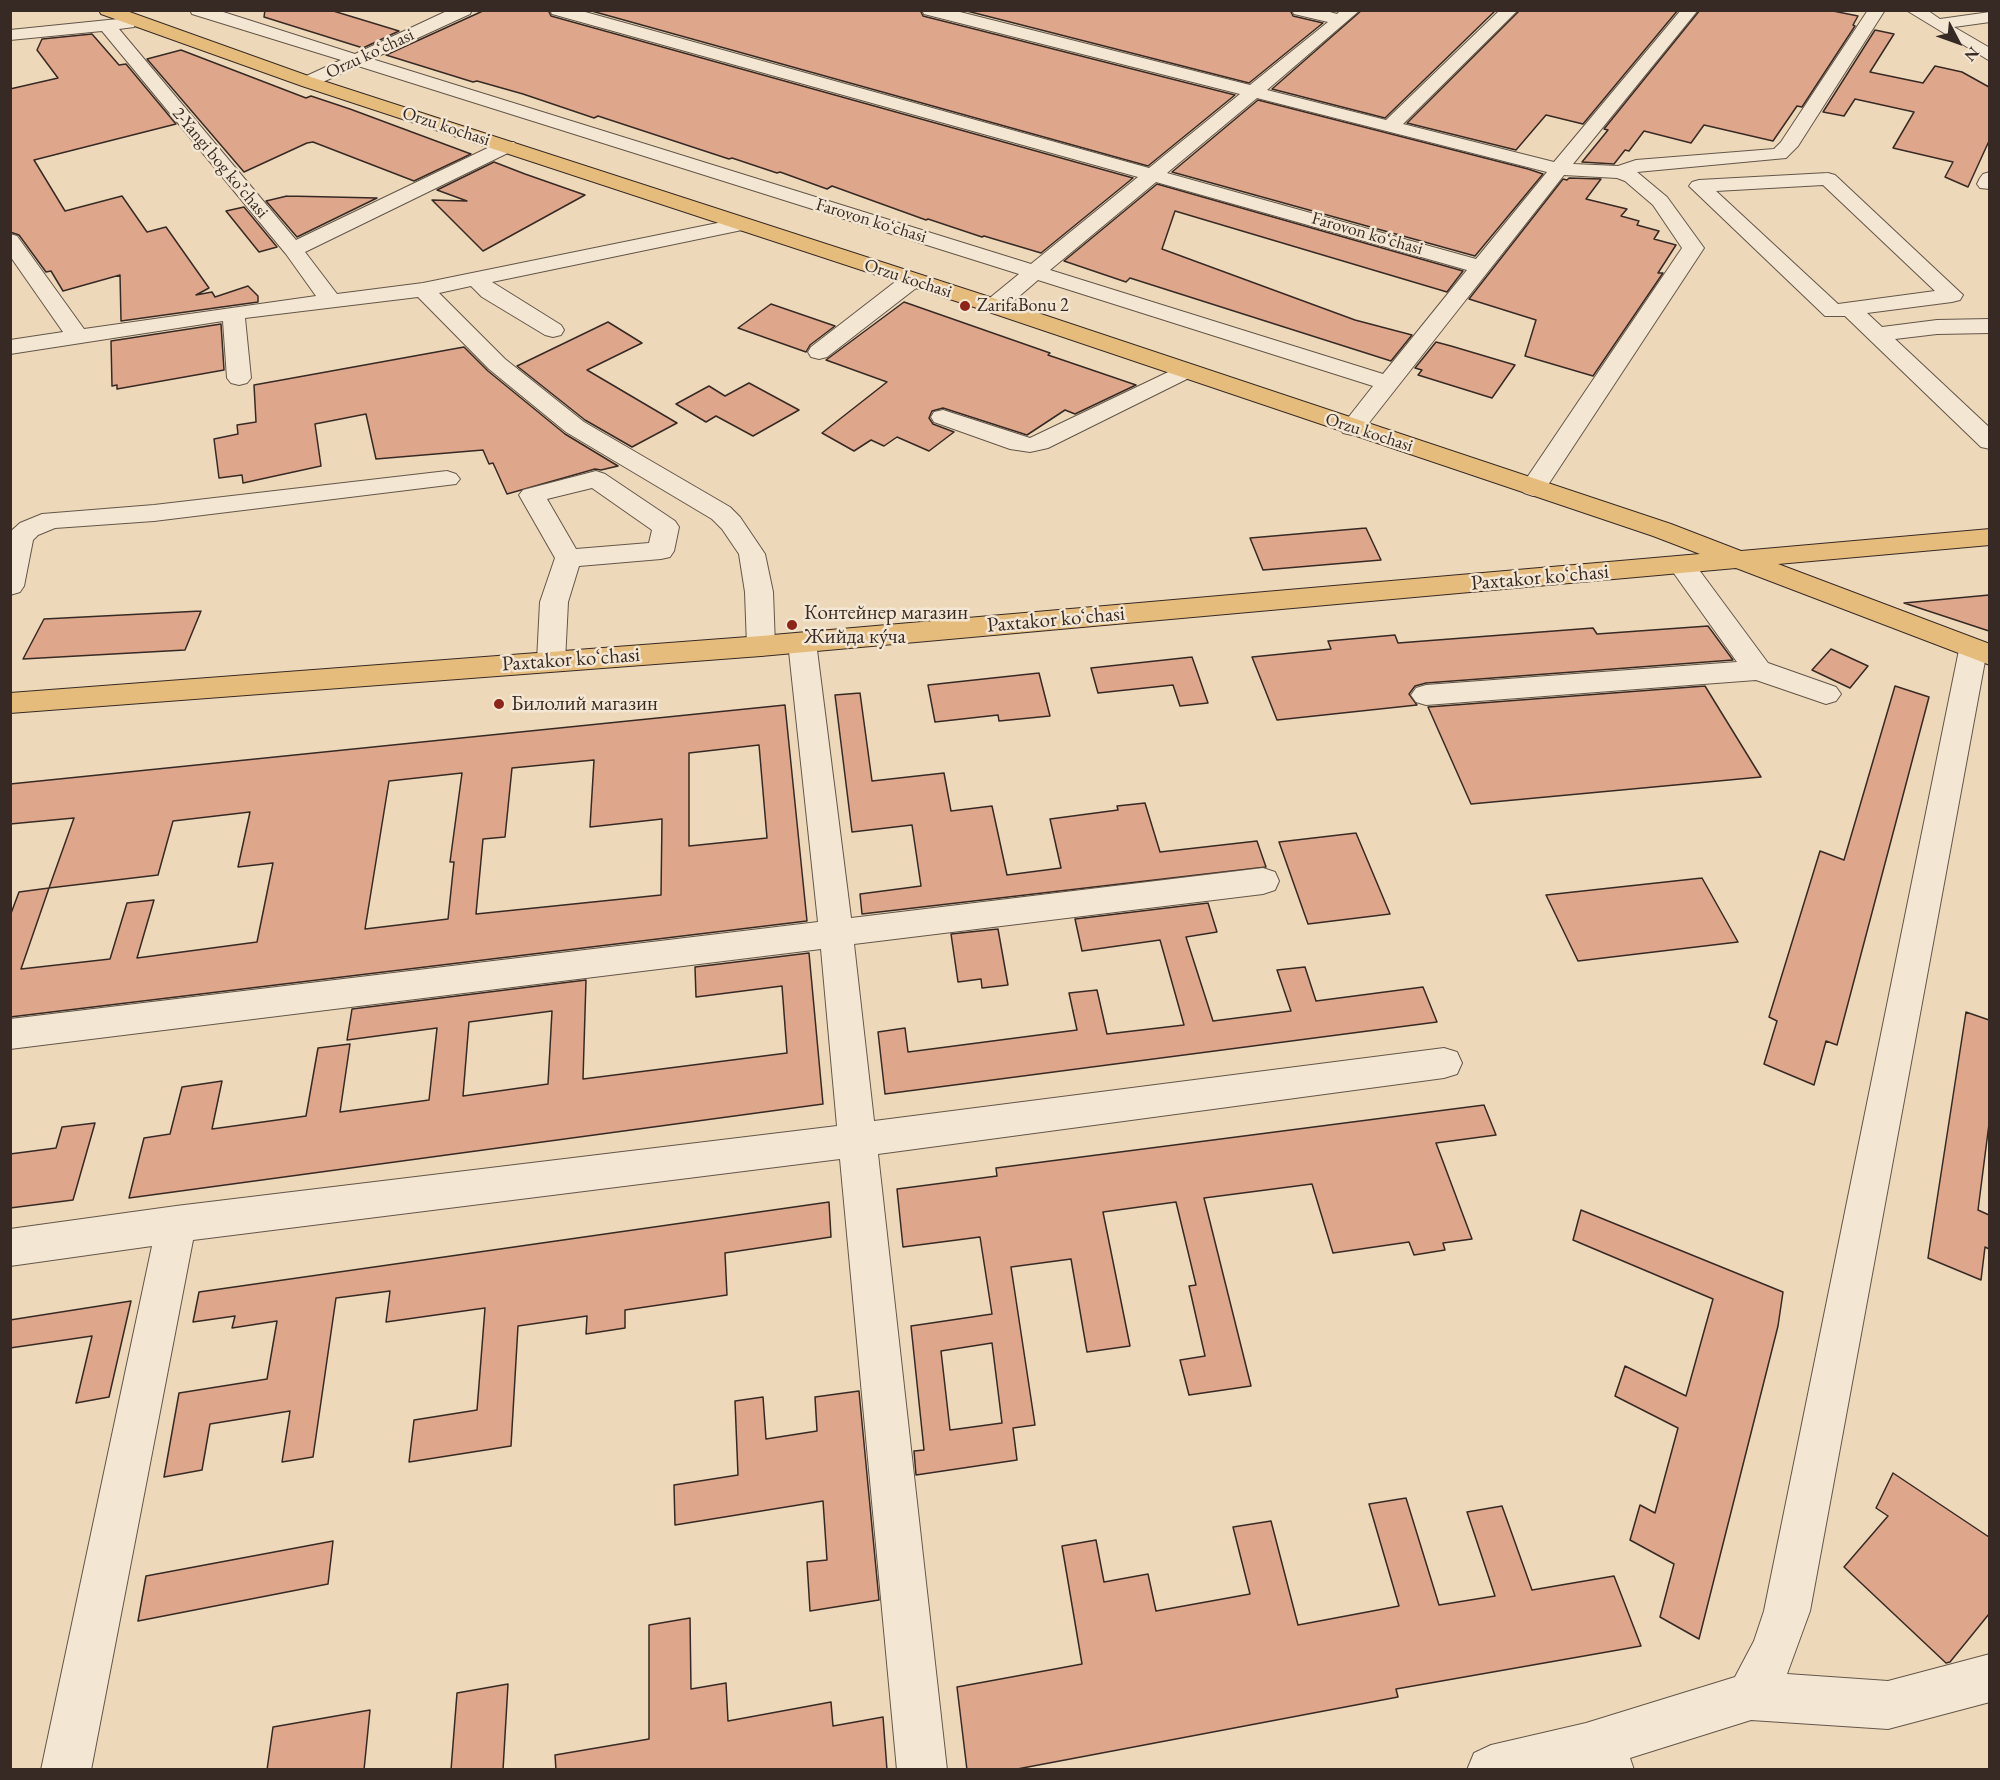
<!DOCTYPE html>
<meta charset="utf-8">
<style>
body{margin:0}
#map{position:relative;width:2000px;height:1780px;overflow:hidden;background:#edd9b9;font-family:"EB Garamond",serif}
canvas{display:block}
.frame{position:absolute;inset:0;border:12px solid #372a24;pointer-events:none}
.north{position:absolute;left:1928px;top:12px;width:60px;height:60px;-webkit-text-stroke:4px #f3e6d2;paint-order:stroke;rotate:131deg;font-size:16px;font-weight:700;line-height:24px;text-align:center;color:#372a24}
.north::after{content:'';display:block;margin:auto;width:21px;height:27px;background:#372a24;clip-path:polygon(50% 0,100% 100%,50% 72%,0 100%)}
</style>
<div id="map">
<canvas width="2000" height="1780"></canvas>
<div class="frame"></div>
<div class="north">N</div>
</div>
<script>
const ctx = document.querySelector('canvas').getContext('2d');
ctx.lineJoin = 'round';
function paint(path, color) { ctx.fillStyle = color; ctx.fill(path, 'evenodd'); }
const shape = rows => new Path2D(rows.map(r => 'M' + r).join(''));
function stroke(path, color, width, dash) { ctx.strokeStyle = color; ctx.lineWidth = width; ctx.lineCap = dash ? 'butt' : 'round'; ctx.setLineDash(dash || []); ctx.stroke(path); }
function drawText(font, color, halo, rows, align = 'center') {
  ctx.font = font + ' "EB Garamond",serif'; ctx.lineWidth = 5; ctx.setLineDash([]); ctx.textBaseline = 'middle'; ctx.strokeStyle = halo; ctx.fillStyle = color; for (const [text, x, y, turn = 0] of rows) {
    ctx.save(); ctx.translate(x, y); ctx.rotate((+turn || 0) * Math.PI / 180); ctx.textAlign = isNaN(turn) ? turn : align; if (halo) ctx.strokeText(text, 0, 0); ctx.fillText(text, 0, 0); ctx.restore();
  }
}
const building = shape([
 [265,10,330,10,399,31,363,48,264,17,265,10],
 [485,10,548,10,551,16,1133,178,1041,253,984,236,982,237,928,219,926,220,832,186,827,189,780,172,777,173,732,158,729,159,598,116,594,118,523,94,477,81,473,82,386,55,485,10],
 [588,10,920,10,923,16,1235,95,1148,166,588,10],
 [963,10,1290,10,1293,16,1323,23,1249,83,963,10],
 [1362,10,1496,10,1385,118,1272,89,1362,10],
 [1520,10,1678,10,1583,124,1546,115,1516,150,1407,123,1520,10],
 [1700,10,1828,10,1858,16,1853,25,1855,26,1802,107,1797,106,1773,141,1704,125,1691,143,1644,131,1629,151,1625,150,1614,164,1582,162,1608,130,1604,129,1700,10],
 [1875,30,1894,34,1870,72,1923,83,1935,66,1962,72,1989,87,1989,141,1968,187,1945,177,1953,162,1893,148,1914,112,1855,99,1844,116,1823,112,1875,30],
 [92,34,119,65,126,64,176,124,34,160,65,211,122,196,147,232,166,227,209,288,196,295,212,292,215,297,248,286,258,296,258,302,121,321,120,275,63,291,51,271,46,272,19,235,10,232,10,89,58,78,37,50,42,39,92,34],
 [181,50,306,98,311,96,350,109,471,154,414,181,313,142,307,143,244,172,147,59,181,50],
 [1258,100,1528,169,1543,174,1475,256,1172,172,1258,100],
 [494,162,525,174,585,195,483,251,432,200,467,201,437,190,494,162],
 [1569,178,1601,179,1586,199,1627,209,1621,216,1639,221,1637,225,1659,231,1654,239,1676,245,1658,273,1663,273,1593,376,1525,356,1536,320,1469,299,1563,179,1567,180,1569,178],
 [1157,184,1463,271,1447,292,1175,211,1162,249,1355,320,1412,335,1391,361,1130,278,1126,282,1064,261,1157,184],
 [287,196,377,198,297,237,266,201,287,196],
 [244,207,277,247,259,252,226,211,244,207],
 [904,302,1050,353,1048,355,1136,385,1075,414,1065,410,1027,435,943,408,932,411,929,418,933,424,954,432,929,451,897,437,884,446,871,440,854,451,822,433,887,382,826,360,904,302],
 [771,304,835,326,810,345,806,352,738,328,771,304],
 [608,322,642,343,587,370,677,423,632,447,585,420,517,366,608,322],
 [221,324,224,370,117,389,117,385,112,386,111,341,221,324],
 [1436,342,1451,346,1515,365,1492,398,1418,375,1422,370,1415,368,1436,342],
 [464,347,488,371,565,434,618,466,601,470,595,469,507,494,493,463,489,464,483,450,376,459,366,414,315,424,321,466,243,483,242,475,219,478,214,439,238,434,237,425,256,422,254,385,464,347],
 [749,383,799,410,753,436,716,416,706,422,676,404,709,386,725,396,749,383],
 [1366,528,1381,560,1263,570,1250,538,1366,528],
 [1989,595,1989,631,1904,603,1989,595],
 [201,611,185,650,23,659,44,619,201,611],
 [1708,626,1733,660,1426,683,1415,686,1409,694,1417,705,1277,720,1252,657,1331,649,1328,641,1395,635,1398,643,1593,628,1597,634,1708,626],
 [1831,649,1868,666,1850,688,1812,670,1831,649],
 [1192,657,1208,703,1180,706,1173,685,1098,693,1091,668,1192,657],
 [1039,673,1050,716,999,721,998,715,935,722,928,685,1039,673],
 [1705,686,1761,777,1471,804,1428,707,1705,686],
 [1895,686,1929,697,1837,1045,1826,1041,1814,1085,1764,1064,1777,1021,1769,1017,1820,851,1844,860,1895,686],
 [860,693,872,781,944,773,951,811,992,806,1007,875,1061,868,1050,819,1118,810,1117,806,1145,803,1160,852,1257,841,1266,867,862,914,860,894,921,886,912,825,852,832,835,695,860,693],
 [785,705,807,921,10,1017,10,916,19,892,49,888,21,969,110,959,127,903,154,900,137,958,257,942,273,863,238,867,250,812,173,821,158,875,49,888,74,818,10,824,10,784,785,705],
 [759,745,767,838,689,846,689,753,759,745],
 [594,760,590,827,662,819,661,895,476,914,483,839,505,837,512,768,594,760],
 [462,773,450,862,454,862,448,919,365,929,389,781,462,773],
 [1356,833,1390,914,1308,924,1279,842,1356,833],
 [1702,878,1738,942,1578,961,1546,895,1702,878],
 [1208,903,1217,932,1186,937,1213,1021,1291,1011,1277,970,1305,967,1316,1001,1423,987,1437,1022,885,1094,878,1032,905,1028,908,1052,1077,1030,1069,993,1097,990,1107,1034,1184,1025,1160,940,1082,951,1075,919,1208,903],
 [998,929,1008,985,982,988,981,979,958,982,951,934,998,929],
 [809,953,823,1104,129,1198,144,1138,170,1134,182,1087,222,1081,212,1129,306,1116,318,1048,350,1044,340,1112,429,1100,437,1028,347,1040,352,1009,586,980,583,1079,787,1053,782,986,696,997,695,967,809,953],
 [552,1011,548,1084,463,1096,469,1022,552,1011],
 [1966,1012,1989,1020,1989,1124,1978,1210,1989,1215,1989,1249,1985,1247,1981,1280,1928,1258,1966,1012],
 [1484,1105,1496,1135,1436,1143,1472,1239,1443,1243,1445,1250,1414,1255,1409,1242,1333,1253,1312,1184,1204,1198,1251,1386,1189,1395,1180,1360,1205,1356,1189,1286,1196,1285,1176,1202,1103,1212,1130,1346,1087,1352,1071,1259,1011,1267,1035,1425,1013,1428,1017,1460,916,1475,914,1451,924,1450,911,1326,992,1314,980,1237,903,1247,897,1189,997,1176,996,1168,1484,1105],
 [992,1343,1002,1423,950,1430,941,1351,992,1343],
 [95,1123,73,1200,10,1208,10,1154,56,1148,62,1127,95,1123],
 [829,1202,831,1237,725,1253,727,1295,625,1310,625,1328,586,1334,587,1316,518,1326,511,1446,409,1462,414,1420,477,1410,485,1308,386,1322,390,1291,336,1298,313,1457,282,1462,290,1411,210,1424,202,1470,164,1477,179,1393,267,1379,277,1321,232,1328,235,1316,193,1322,199,1292,829,1202],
 [1581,1210,1783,1292,1778,1326,1699,1639,1660,1617,1674,1564,1630,1540,1640,1505,1655,1513,1678,1428,1615,1396,1625,1366,1686,1396,1713,1299,1573,1240,1581,1210],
 [131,1301,109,1397,76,1403,92,1336,10,1348,10,1320,131,1301],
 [859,1391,879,1600,810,1611,807,1562,827,1560,823,1501,675,1525,674,1485,738,1475,735,1401,763,1397,766,1439,817,1431,815,1397,859,1391],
 [1893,1473,1989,1537,1989,1614,1950,1662,1946,1663,1844,1567,1888,1516,1876,1508,1893,1473],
 [1406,1498,1439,1605,1495,1596,1467,1512,1502,1506,1532,1590,1614,1576,1641,1646,1396,1689,1398,1697,1012,1770,967,1770,957,1687,1082,1664,1062,1546,1096,1540,1104,1582,1148,1574,1156,1611,1250,1594,1233,1527,1271,1521,1298,1625,1399,1606,1369,1504,1406,1498],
 [333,1541,328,1584,138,1621,146,1576,333,1541],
 [690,1618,691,1689,726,1683,728,1721,831,1702,833,1726,883,1717,887,1770,556,1770,555,1755,649,1739,649,1625,690,1618],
 [508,1684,503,1770,451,1770,457,1693,508,1684],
 [370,1710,364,1770,267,1770,273,1727,370,1710]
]);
paint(building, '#dea68b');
stroke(building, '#372a24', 1.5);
const minor = shape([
 [190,10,217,10,355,54,449,10,472,10,470,14,372,59,1031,264,1138,177,552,14,550,10,578,10,1149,168,1240,94,924,14,922,10,952,10,1250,85,1328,22,1294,14,1292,10,1323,10,1337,14,1341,10,1360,10,1267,90,1386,120,1500,10,1518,10,1403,124,1554,162,1681,10,1698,10,1573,164,1618,166,1636,160,1774,149,1781,142,1868,10,1885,10,1798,146,1786,158,1637,172,1667,197,1704,248,1546,488,1542,493,1533,496,1524,493,1520,488,1682,248,1653,205,1625,181,1617,178,1564,175,1361,433,1352,435,1343,433,1340,428,1373,386,1038,280,1002,311,994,313,986,311,983,306,986,301,1019,274,358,66,314,86,302,86,299,82,302,78,341,60,192,14,190,10],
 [1257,98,1547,172,1476,259,1167,173,1257,98],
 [1156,182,1467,270,1383,374,1050,270,1156,182],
 [1906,10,1927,10,1940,19,1990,12,1990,22,1954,27,1990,48,1990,61,1906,10],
 [128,18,136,23,134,27,119,29,296,240,500,142,514,142,517,146,514,150,305,252,337,294,423,283,742,218,749,220,752,224,749,228,742,230,492,282,561,325,564,330,561,335,553,337,545,335,482,297,471,286,439,293,505,359,584,422,730,507,740,517,765,554,773,592,775,646,771,653,761,656,751,653,747,646,745,592,739,554,722,529,712,519,566,432,489,369,418,297,245,318,251,378,247,383,239,385,231,383,227,378,223,321,10,354,10,340,63,332,10,256,10,234,17,236,84,329,316,296,286,254,102,31,10,40,10,30,128,18],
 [1990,172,1990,189,1980,188,1977,184,1980,178,1983,174,1990,172],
 [1828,173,1835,175,1963,295,1960,300,1952,302,1867,313,1882,327,1937,320,1990,319,1990,333,1937,334,1895,339,1990,428,1990,449,1981,447,1845,316,1825,316,1689,186,1692,182,1699,180,1828,173],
 [1823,185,1935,291,1838,304,1716,191,1823,185],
 [912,274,920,275,923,280,920,285,827,357,819,359,811,357,808,352,811,347,904,275,912,274],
 [1185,364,1193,366,1197,371,1193,376,1048,448,1030,452,1010,449,934,422,931,417,934,412,943,410,1030,438,1185,364],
 [447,471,456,474,460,479,456,484,154,521,55,528,38,535,33,540,24,586,20,592,10,595,10,532,20,523,42,514,154,505,447,471],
 [596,471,605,474,675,521,679,527,674,551,670,557,661,559,579,566,568,602,565,661,561,668,551,671,541,668,537,661,540,602,555,558,519,495,523,490,596,471],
 [592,488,652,530,649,543,576,549,547,499,592,488],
 [1681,556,1691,559,1768,663,1836,687,1841,694,1836,701,1826,704,1756,680,1426,705,1416,702,1411,695,1416,688,1426,685,1737,662,1668,565,1671,559,1681,556],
 [802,633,812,635,816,642,851,918,1263,868,1275,872,1279,881,1275,890,1263,894,854,944,874,1121,1444,1048,1457,1052,1462,1063,1457,1074,1444,1078,878,1154,947,1770,897,1770,840,1159,193,1240,91,1770,41,1770,152,1246,10,1266,10,1229,176,1206,837,1126,821,949,10,1049,10,1019,818,922,788,642,792,635,802,633],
 [1973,640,1983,643,1987,650,1810,1611,1787,1674,1888,1681,1990,1654,1990,1702,1888,1729,1751,1720,1630,1758,1634,1770,1467,1770,1474,1753,1491,1745,1586,1723,1735,1677,1754,1641,1764,1611,1959,650,1963,643,1973,640]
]);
const major = shape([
 [99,10,124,10,314,78,1002,301,1671,524,1741,551,1990,529,1990,545,1778,564,1990,644,1990,665,1736,568,761,656,10,713,10,693,761,636,1700,554,1653,536,986,311,302,86,101,14,99,10]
]);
stroke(minor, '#645649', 2);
stroke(major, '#372a24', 2);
paint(minor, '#f3e6d2');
paint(major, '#e6bc7c');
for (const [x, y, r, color] of [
 [965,306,6,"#8f2418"],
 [792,625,6,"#8f2418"],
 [499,704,6,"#8f2418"]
]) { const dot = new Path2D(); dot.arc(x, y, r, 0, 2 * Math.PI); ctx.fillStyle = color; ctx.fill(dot); stroke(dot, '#f3e6d2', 2); }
drawText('18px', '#372a24', '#f3e6d2', [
 ["Orzu koʻchasi",370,54,-25],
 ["Orzu kochasi",446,127,18],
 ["2-Yangi bog koʼchasi",220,163,50],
 ["Farovon koʻchasi",871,221,17],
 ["Farovon koʻchasi",1367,234,16],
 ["Orzu kochasi",908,279,18],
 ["Orzu kochasi",1369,433,18]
]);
drawText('18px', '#372a24', '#f3e6d2', [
 ["ZarifaBonu 2",977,306]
], 'left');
drawText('21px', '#372a24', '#f3e6d2', [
 ["Paxtakor koʻchasi",1540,578,-5],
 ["Paxtakor koʻchasi",1056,620,-5],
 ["Paxtakor koʻchasi",571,660,-4]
]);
drawText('21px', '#372a24', '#f3e6d2', [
 ["Контейнер магазин",804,613],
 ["Жийда ку́ча",804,637],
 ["Билолий магазин",511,704]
], 'left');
</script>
